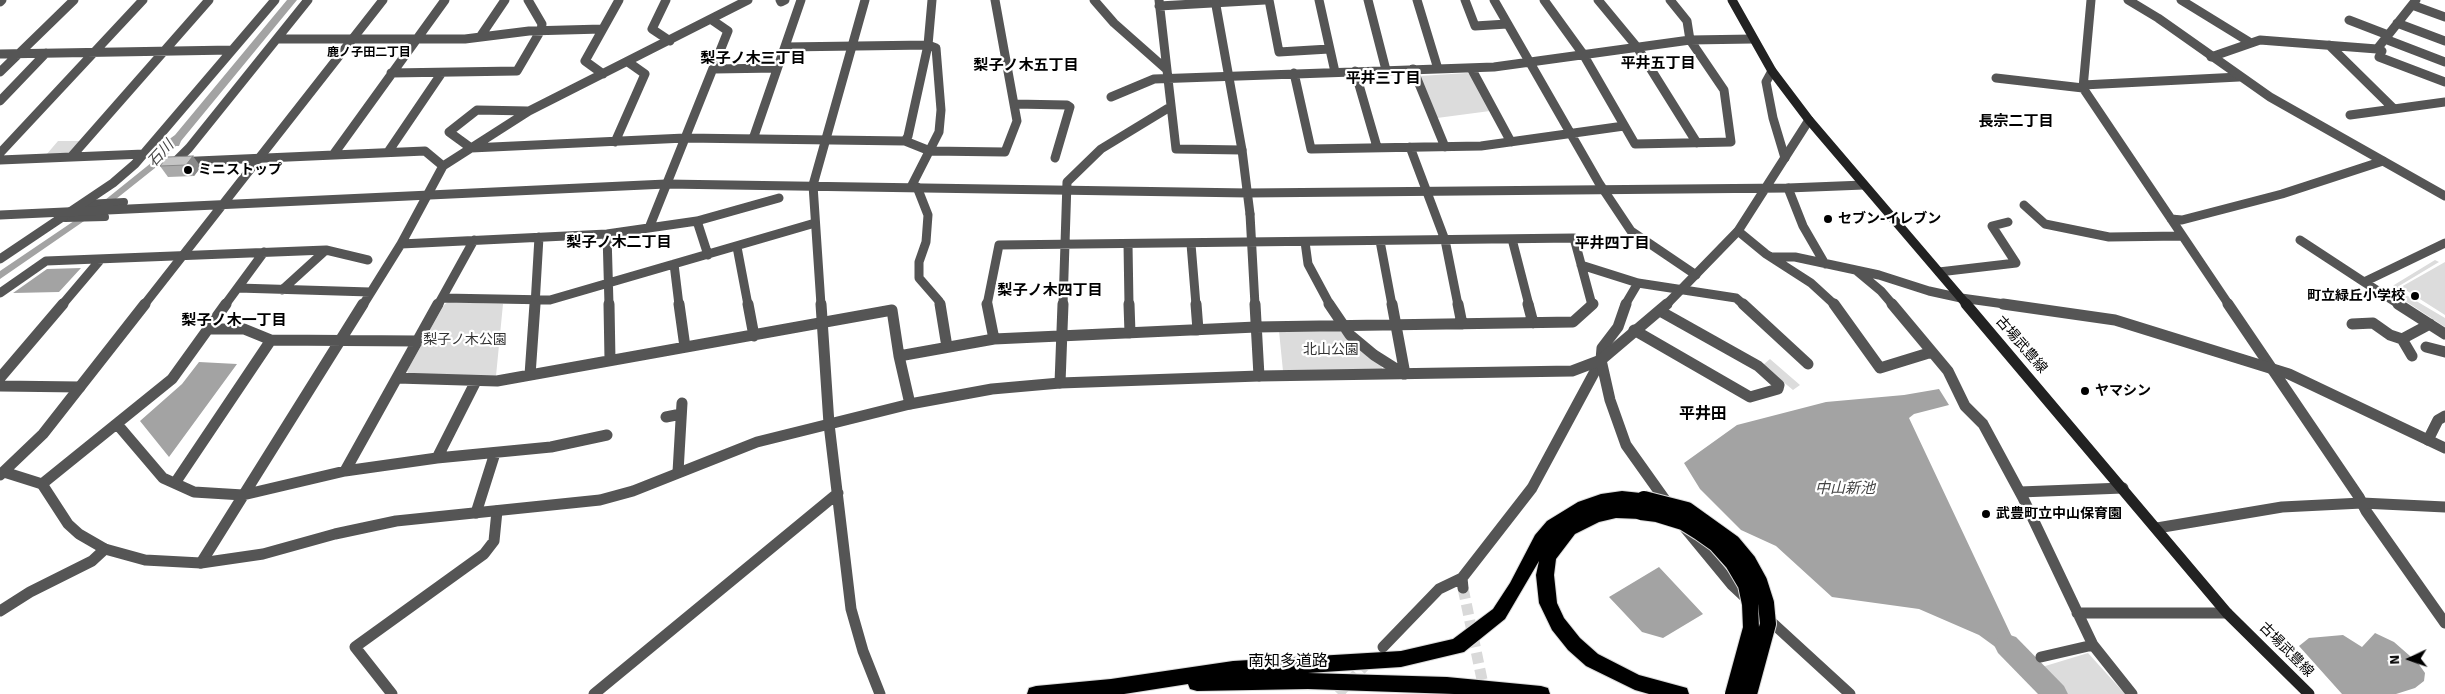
<!DOCTYPE html>
<meta charset="utf-8">
<style>
body{margin:0}
#map{position:relative;width:2445px;height:694px;overflow:hidden;background:#fff;font-family:Signika,sans-serif}
canvas{display:block}
.north{position:absolute;left:2385px;top:634px;width:50px;height:50px;-webkit-text-stroke:4px #fff;paint-order:stroke;rotate:267deg;font-size:14px;font-weight:700;line-height:20px;text-align:center;color:#000}
.north::after{content:'';display:block;margin:auto;width:18px;height:22px;background:#000;clip-path:polygon(50% 0,100% 100%,50% 72%,0 100%)}
</style>
<div id="map">
<canvas width="2445" height="694"></canvas>
<div class="north">N</div>
</div>
<script>
const ctx = document.querySelector('canvas').getContext('2d');
ctx.lineJoin = 'round';
function paint(path, color) { ctx.fillStyle = color; ctx.fill(path, 'evenodd'); }
const shape = rows => new Path2D(rows.map(r => 'M' + r).join(''));
function stroke(path, color, width, dash) { ctx.strokeStyle = color; ctx.lineWidth = width; ctx.lineCap = dash ? 'butt' : 'round'; ctx.setLineDash(dash || []); ctx.stroke(path); }
function drawText(font, color, halo, rows, align = 'center') {
  ctx.font = font + ' Signika,"Noto Sans JP",sans-serif'; ctx.lineWidth = 4.5; ctx.setLineDash([]); ctx.textBaseline = 'middle'; ctx.strokeStyle = halo; ctx.fillStyle = color; for (const [text, x, y, turn = 0] of rows) {
    ctx.save(); ctx.translate(x, y); ctx.rotate((+turn || 0) * Math.PI / 180); ctx.textAlign = isNaN(turn) ? turn : align; if (halo) ctx.strokeText(text, 0, 0); ctx.fillText(text, 0, 0); ctx.restore();
  }
}
paint(shape([
 [1467,73,1470,74,1490,111,1437,118,1420,76],
 [58,141,81,141,71,153,46,155],
 [2435,260,2439,262,2399,286,2401,292,2445,318,2445,327,2390,291,2394,285],
 [2445,262,2445,315,2401,287],
 [448,302,503,304,496,376,409,375,407,371,444,305],
 [1339,330,1381,363,1382,369,1283,371,1279,331],
 [1770,359,1800,385,1793,390,1763,365],
 [2088,653,2125,694,2068,694,2042,667]
]), '#dcdcdc');
paint(shape([
 [287,0,297,0,181,141,179,146,176,146,155,168,116,199,0,279,0,271,105,200,151,163,165,147,160,146,175,135],
 [81,268,59,292,13,293,47,269],
 [199,362,237,364,169,457,140,421,182,384],
 [1939,389,1949,405,1914,414,1909,418,2013,639,2001,651,1979,635,1919,609,1832,597,1776,546,1741,530,1700,489,1684,463,1737,425,1826,402,1904,395],
 [1659,567,1703,614,1663,638,1642,632,1609,597],
 [2375,633,2394,642,2418,663,2425,673,2424,681,2415,688,2396,694,2342,694,2299,646,2309,638,2343,635,2362,647]
]), '#a3a3a3');
paint(shape([
 [2007,634,2016,637,2064,686,2068,694,2038,694,1998,653,1994,645,1998,637,2007,634]
]), '#a3a3a3');
stroke(shape([
 [1463,588,1485,694],
 [1338,694,1370,660]
]), '#d9d9d9', 11, [11, 5.5]);
const motorway = shape([
 [1622,491,1650,494,1652,499,1650,504,1642,506,1647,507,1649,512,1647,517,1641,519,1616,518,1599,522,1575,534,1556,559,1554,575,1557,603,1564,618,1580,638,1598,654,1639,675,1687,688,1689,694,1649,694,1635,690,1586,666,1568,650,1552,630,1539,603,1536,575,1539,561,1505,619,1464,652,1401,667,1308,673,1447,677,1541,686,1548,688,1550,694,1454,694,1308,689,1197,691,1190,689,1188,684,1124,694,1027,694,1029,688,1036,686,1111,679,1233,661,1401,651,1453,639,1493,609,1510,583,1535,535,1547,521,1578,502,1601,494,1622,491]
]);
stroke(motorway, '#dbdbdb', 2);
stroke(shape([
 [86,204,124,202],
 [65,218,105,217]
]), '#555', 8);
stroke(shape([
 [308,0,189,148,175,162,425,151,443,166],
 [666,0,652,29,670,41],
 [780,0,781,2,785,0],
 [1094,0,1114,23,1166,69],
 [1159,0,1176,149,1242,150],
 [1269,0,1279,52,1329,49],
 [1319,0,1335,72],
 [1368,0,1386,70],
 [1417,0,1438,69],
 [1465,0,1475,26,1507,24],
 [1494,0,1599,183,1631,231,1696,275],
 [1544,0,1583,54,1635,144,1731,142,1724,90,1690,40,1687,21,1670,0],
 [1598,0,1637,47,1697,143],
 [2091,0,2083,88,2229,305],
 [2181,0,2251,43],
 [0,2,2,0],
 [2412,5,2445,17],
 [1159,6,1265,0],
 [2349,20,2388,35],
 [2397,23,2445,41],
 [480,37,505,0],
 [277,39,465,39,529,31,602,29],
 [2385,39,2445,62],
 [2329,45,2394,109,2445,102],
 [785,47,928,45,936,48,941,110,939,132,911,187],
 [2377,49,2382,51,2379,57,2445,82],
 [0,54,232,50],
 [2211,57,2260,40,2377,49,2416,0],
 [1471,68,1511,142],
 [714,69,777,68],
 [1413,69,1445,147],
 [1355,71,1377,147],
 [1772,71,1766,82,1773,118,1785,158],
 [0,72,74,0],
 [391,73,517,71,541,30,542,24,528,0],
 [1294,73,1311,149,1481,146,1624,126],
 [603,74,585,61,619,0],
 [1996,78,2083,88],
 [2083,85,2239,77],
 [1111,97,1154,79,1494,67,1690,40,1753,39],
 [0,101,46,53],
 [1014,104,1067,105,1070,107,1055,158],
 [528,111,477,110,449,132,471,148,685,138,905,141,930,151,1005,152,1017,121,995,0],
 [2350,115,2394,109],
 [753,139,801,0],
 [905,141,908,136,928,45,932,0],
 [615,142,645,74,628,62],
 [1410,147,1445,240,1458,305],
 [388,152,441,74],
 [0,153,143,0],
 [333,155,445,0],
 [71,157,209,0],
 [0,160,144,154],
 [917,187,928,215,926,242,919,262,919,278,939,301,940,305],
 [1788,188,1803,226,1825,264],
 [2024,205,2045,224,2109,237,2181,236],
 [1250,214,1255,305],
 [2171,219,2182,220,2282,194,2383,161],
 [697,221,708,255],
 [649,228,728,31,712,20],
 [1738,231,1766,254,1811,283,1835,305],
 [607,234,609,305],
 [1512,239,1529,305],
 [2300,240,2364,282],
 [1380,241,1392,305],
 [1305,242,1308,264,1330,305],
 [401,244,607,234,697,221,779,198],
 [1128,244,1129,305],
 [1191,244,1196,305],
 [737,247,748,305],
 [1772,257,1795,257,1879,275,1929,291,1961,298],
 [0,259,113,183,135,164,275,0],
 [674,264,679,305],
 [1581,265,1638,283,1736,298,1744,305],
 [1857,271,1881,291,1893,305],
 [1939,272,2016,263,1992,226,2008,222],
 [238,288,370,292],
 [282,290,326,250],
 [0,293,46,261,326,250,368,260],
 [443,298,550,300,815,223],
 [62,305,101,259],
 [225,305,264,252],
 [363,305,401,244,443,166,529,111,748,0],
 [438,305,474,240],
 [535,305,539,237],
 [987,305,999,245,1574,238,1592,305],
 [1063,305,1067,182,1101,149,1170,107],
 [1625,305,1638,283],
 [2400,305,2364,282,2445,243]
]), '#555', 9);
stroke(shape([
 [609,304,610,360],
 [679,304,685,347],
 [748,304,754,336],
 [940,304,947,347],
 [987,304,994,339],
 [1129,304,1130,333],
 [1196,304,1198,330],
 [1255,304,1259,376],
 [1329,304,1350,335,1374,355,1404,374],
 [1392,304,1405,374],
 [1458,304,1462,324],
 [1528,304,1533,323],
 [1743,304,1808,364],
 [1834,304,1880,368,1932,352],
 [1892,304,1948,371,1965,406,1983,424,2023,498,2093,645,2132,694],
 [2228,304,2359,497,2366,511,2445,623],
 [2398,304,2445,334],
 [2352,324,2373,323,2390,335,2402,339,2430,324],
 [209,329,244,329,271,340,418,341],
 [1634,330,1750,397,1778,389,1779,385,1758,366,1660,311],
 [994,339,1256,327,1573,322,1593,304],
 [2402,339,2412,356],
 [2426,347,2445,352],
 [899,356,994,339],
 [530,375,535,304],
 [0,378,63,304],
 [397,378,497,381,892,310,899,356,910,404],
 [1060,383,1063,304],
 [0,386,80,387],
 [666,417,681,414],
 [117,424,163,478,194,492,243,495,345,471,437,458,551,447,607,435],
 [829,424,851,609,863,651,880,694],
 [2428,440,2438,420,2445,416],
 [437,458,476,381],
 [345,471,438,304],
 [678,472,682,403],
 [175,483,271,340],
 [42,484,172,379,226,304],
 [2020,492,2123,488],
 [476,513,495,453],
 [201,563,363,304],
 [1462,578,1463,588],
 [0,611,30,592,92,561,105,549],
 [2077,613,2227,613],
 [1383,647,1439,589,1462,578,1532,488,1601,360,1602,348,1618,327,1626,304],
 [2041,657,2093,645],
 [392,694,355,647,484,554,494,541,497,511],
 [594,694,838,493]
]), '#555', 11);
stroke(shape([
 [1215,0,1242,150,1250,214],
 [2128,0,2158,18,2270,97,2445,196],
 [0,215,666,184,1248,193,1788,188,1864,185],
 [1961,298,2012,305],
 [144,305,383,0],
 [821,305,813,185,865,0],
 [1666,305,1738,231,1809,120]
]), '#555', 9);
stroke(shape([
 [821,304,829,424],
 [2003,304,2115,320,2289,374,2445,448],
 [1601,360,1610,400,1626,445,1668,504],
 [4,472,42,484,68,524,79,534,105,549,145,560,201,563,263,554,335,534,396,521,600,500,633,491,757,442,910,404,992,389,1060,383,1259,376,1572,371,1601,360,1667,304],
 [0,475,43,434,145,304],
 [1685,528,1732,585,1748,600],
 [2157,528,2282,507,2362,503,2445,507],
 [1766,617,1850,694]
]), '#555', 11);
stroke(shape([
 [1732,0,1772,71,1809,120,1967,305]
]), '#222', 9);
stroke(shape([
 [1966,304,2227,613,2309,694]
]), '#222', 11);
paint(motorway, '#000');
const motorwayBridge = shape([
 [1644,499,1687,510,1733,543,1748,561,1759,581,1766,603,1768,624,1749,694],
 [1641,512,1657,514,1683,522,1699,532,1716,544,1733,563,1746,585,1750,604,1751,628,1733,694]
]);
stroke(motorwayBridge, '#dbdbdb', 18, []);
stroke(motorwayBridge, '#000', 16);
paint(shape([
 [167,157,201,167,194,176,168,177,160,166]
]), '#a9a9a9');
paint(shape([
 [193,156,201,167,194,176,186,165]
]), '#898989');
const building = shape([
 [193,156,186,165,160,166,167,157,193,156]
]);
paint(building, '#c4c4c4');
stroke(building, '#898989', 1);
for (const [x, y, r, color] of [
 [188,170,5,"#000"],
 [1828,219,5,"#000"],
 [2415,296,5,"#000"],
 [2085,391,5,"#000"],
 [1986,514,5,"#000"]
]) { const dot = new Path2D(); dot.arc(x, y, r, 0, 2 * Math.PI); ctx.fillStyle = color; ctx.fill(dot); stroke(dot, '#fff', 2); }
drawText('bold 12px', '#000', '#fff', [
 ["鹿ノ子田二丁目",369,53]
]);
drawText('bold 14px', '#000', '#fff', [
 ["ミニストップ",198,170],
 ["セブン-イレブン",1838,219],
 ["町立緑丘小学校",2405,296,"right"],
 ["ヤマシン",2095,391],
 ["武豊町立中山保育園",1996,514]
], 'left');
drawText('14px', '#333', '#fff', [
 ["梨子ノ木公園",465,340],
 ["北山公園",1331,350]
]);
drawText('14px', '#000', '#fff', [
 ["古場武豊線",2021,345,49],
 ["古場武豊線",2286,650,45]
]);
drawText('bold 15px', '#000', '#fff', [
 ["梨子ノ木三丁目",753,59],
 ["平井五丁目",1658,64],
 ["梨子ノ木五丁目",1026,66],
 ["平井三丁目",1383,79],
 ["長宗二丁目",2016,122],
 ["梨子ノ木二丁目",619,243],
 ["平井四丁目",1612,244],
 ["梨子ノ木四丁目",1050,291],
 ["梨子ノ木一丁目",234,321]
]);
drawText('italic 15px', '#444', '#fff', [
 ["石川",161,154,-47],
 ["中山新池",1845,489]
]);
drawText('bold 16px', '#000', '#fff', [
 ["平井田",1703,415]
]);
drawText('16px', '#000', '#fff', [
 ["南知多道路",1288,662]
]);
</script>
